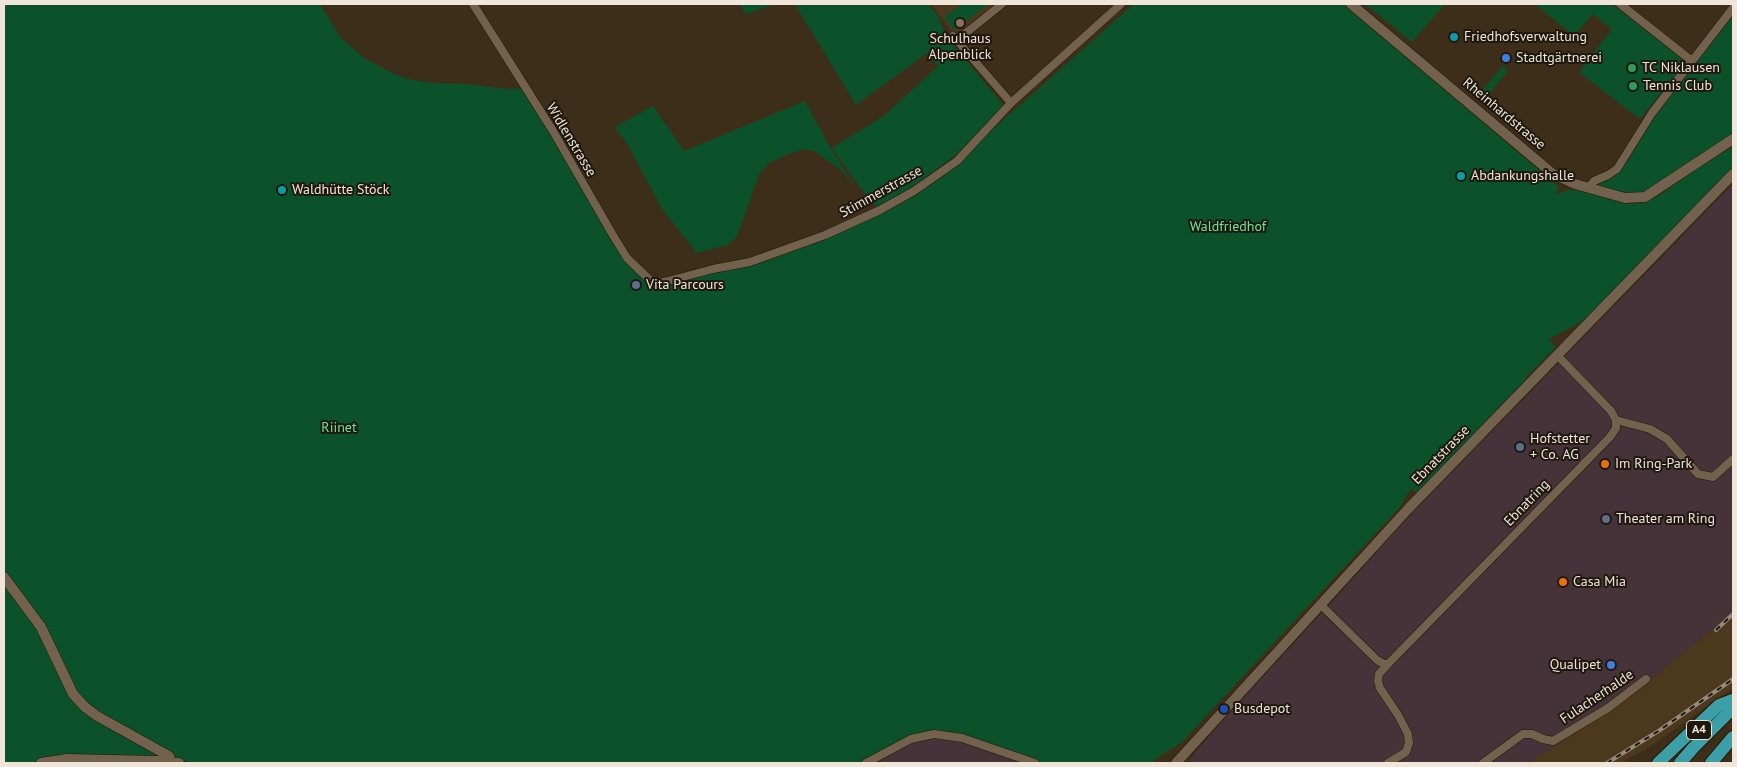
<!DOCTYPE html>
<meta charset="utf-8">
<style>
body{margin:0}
#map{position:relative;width:1737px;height:767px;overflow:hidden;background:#3d2e1a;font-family:"PT Sans",sans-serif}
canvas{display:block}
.frame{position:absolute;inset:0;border:5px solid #efe5d9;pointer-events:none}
</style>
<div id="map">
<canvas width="1737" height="767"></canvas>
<div class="frame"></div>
</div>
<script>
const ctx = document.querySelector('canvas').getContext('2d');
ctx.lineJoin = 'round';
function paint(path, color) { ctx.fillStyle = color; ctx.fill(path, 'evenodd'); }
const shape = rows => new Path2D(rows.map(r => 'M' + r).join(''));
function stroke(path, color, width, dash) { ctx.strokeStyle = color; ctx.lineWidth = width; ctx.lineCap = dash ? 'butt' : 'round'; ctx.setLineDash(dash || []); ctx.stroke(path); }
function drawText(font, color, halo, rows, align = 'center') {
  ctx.font = font + ' "PT Sans",sans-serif'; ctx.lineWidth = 4; ctx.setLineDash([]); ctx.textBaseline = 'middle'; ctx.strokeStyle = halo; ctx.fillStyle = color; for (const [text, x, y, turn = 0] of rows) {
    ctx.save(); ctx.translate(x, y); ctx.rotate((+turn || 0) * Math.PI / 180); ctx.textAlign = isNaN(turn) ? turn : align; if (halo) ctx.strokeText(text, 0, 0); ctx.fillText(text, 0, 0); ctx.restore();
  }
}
paint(shape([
 [1733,184,1733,612,1638,690,1595,721,1528,763,1187,763,1220,723,1334,600,1396,530],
 [945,734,1035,763,866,763,911,739]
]), '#46333a');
paint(shape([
 [931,4,999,4,956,37],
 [1733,612,1733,688,1651,746,1621,763,1528,763,1595,721,1638,690]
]), '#4b381d');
paint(shape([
 [4,4,320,4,340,37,364,58,390,72,407,79,432,83,466,84,507,89,526,89,614,237,650,282,750,262,880,210,861,189,832,148,884,116,938,66,927,53,856,105,795,4,929,4,939,18,946,38,957,49,1003,105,956,155,885,207,957,161,1134,4,1343,4,1559,187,1555,195,1567,190,1575,190,1628,204,1643,203,1660,195,1701,166,1733,147,1733,167,1586,319,1549,339,1556,347,1525,378,1526,379,1416,493,1411,488,1400,507,1182,742,1150,763,1047,763,1017,757,973,741,924,735,866,763,193,763,183,760,37,761,32,763,4,763],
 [739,4,773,4,747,14],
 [962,4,989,4,954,30,944,17],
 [1365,4,1445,4,1412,42],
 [1535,4,1612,4,1683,60,1684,64,1640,119,1579,72,1612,29,1593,14,1574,36],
 [1733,16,1733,135,1689,162,1654,187,1642,193,1621,193,1595,185,1595,183,1616,175,1654,118],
 [1503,66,1508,71,1482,102,1476,97],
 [805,101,831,149,854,185,841,170,814,151,805,149,791,153,771,162,760,172,737,236,730,244,697,253,662,209,628,145,615,127,653,106,684,151]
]), '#0b522b');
const minor = shape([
 [473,4,553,131,614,237,627,258,654,284,668,281,713,269,750,262,825,235,880,210,914,191,957,161,1011,103,1121,4],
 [1620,4,1692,61],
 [953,36,1011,103],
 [956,41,1002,4],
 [1588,188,1594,181,1608,175,1617,169,1652,113,1733,8],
 [1616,420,1650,429,1667,439,1698,474,1713,477,1733,459],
 [1320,604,1377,660,1384,664,1388,664,1610,437,1616,428,1616,420,1611,411,1557,355],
 [1388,664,1379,674,1378,681,1380,688,1398,715,1408,734,1409,743,1406,752,1388,763],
 [866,763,911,739,934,734,962,738,1035,763],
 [1483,763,1523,734,1532,734,1543,739,1553,741,1608,708,1646,679]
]);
const tertiary = shape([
 [1351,4,1553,174,1575,184,1625,198,1645,197,1733,139],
 [4,577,41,627,73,694,85,707,97,716,169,756,171,762],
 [41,763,67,759,157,761,179,763],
 [1176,763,1408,509,1733,174]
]);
const trunk = shape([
 [1658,763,1719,705,1732,700],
 [1680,763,1694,747,1733,708],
 [1711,763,1733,737]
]);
stroke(minor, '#241603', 9);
stroke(tertiary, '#241603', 11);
stroke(trunk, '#241603', 14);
stroke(minor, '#72614c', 8);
stroke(tertiary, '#72614c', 10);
stroke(trunk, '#3c9ea6', 12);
const rail = shape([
 [1716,630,1733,614],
 [1607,763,1660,730,1733,679]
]);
stroke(rail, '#958979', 4);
stroke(rail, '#1f180f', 2, [5.5]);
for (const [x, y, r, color] of [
 [960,23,5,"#8d6e63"],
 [1454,37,5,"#0f9aa8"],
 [1506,58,5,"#3f7fe0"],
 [1632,68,5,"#2e9e5b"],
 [1633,86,5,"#2e9e5b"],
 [1461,176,5,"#0f9aa8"],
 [282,190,5,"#0f9aa8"],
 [636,285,5,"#5c6f8a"],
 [1520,447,5,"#5c6f8a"],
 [1605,464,5,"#e8710a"],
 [1606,519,5,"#5c6f8a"],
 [1563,582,5,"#e8710a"],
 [1611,665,5,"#3f7fe0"],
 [1224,709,5,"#1a4fb4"]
]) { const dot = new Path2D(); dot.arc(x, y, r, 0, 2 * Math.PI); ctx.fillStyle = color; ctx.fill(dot); stroke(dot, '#1f180f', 2); }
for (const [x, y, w] of [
 [1699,730,25]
]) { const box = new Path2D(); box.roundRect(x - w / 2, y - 9.5, w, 19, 4); ctx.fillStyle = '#1f180f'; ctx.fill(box); stroke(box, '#efe5d9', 1); }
drawText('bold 12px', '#efe5d9', null, [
 ["A4",1699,730]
]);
drawText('14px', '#efe5d9', '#1f180f', [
 ["Friedhofsverwaltung",1464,37],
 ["Schulhaus",960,39,"center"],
 ["Alpenblick",960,55,"center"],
 ["Stadtgärtnerei",1516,58],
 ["TC Niklausen",1642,68],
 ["Tennis Club",1643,86],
 ["Abdankungshalle",1471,176],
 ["Waldhütte Stöck",292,190],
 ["Vita Parcours",646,285],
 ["Hofstetter",1530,439],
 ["+ Co. AG",1530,455],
 ["Im Ring-Park",1615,464],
 ["Theater am Ring",1616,519],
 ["Casa Mia",1573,582],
 ["Qualipet",1601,665,"right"],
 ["Busdepot",1234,709]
], 'left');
drawText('14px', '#efe5d9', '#1f180f', [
 ["Rheinhardstrasse",1504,114,40],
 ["Widlenstrasse",571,140,59],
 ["Stimmerstrasse",881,192,-29],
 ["Ebnatstrasse",1441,455,-46],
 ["Ebnatring",1527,503,-46],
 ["Fulacherhalde",1597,697,-34]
]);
drawText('14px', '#6fe497', '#1f180f', [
 ["Waldfriedhof",1228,227],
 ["Riinet",339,428]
]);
</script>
